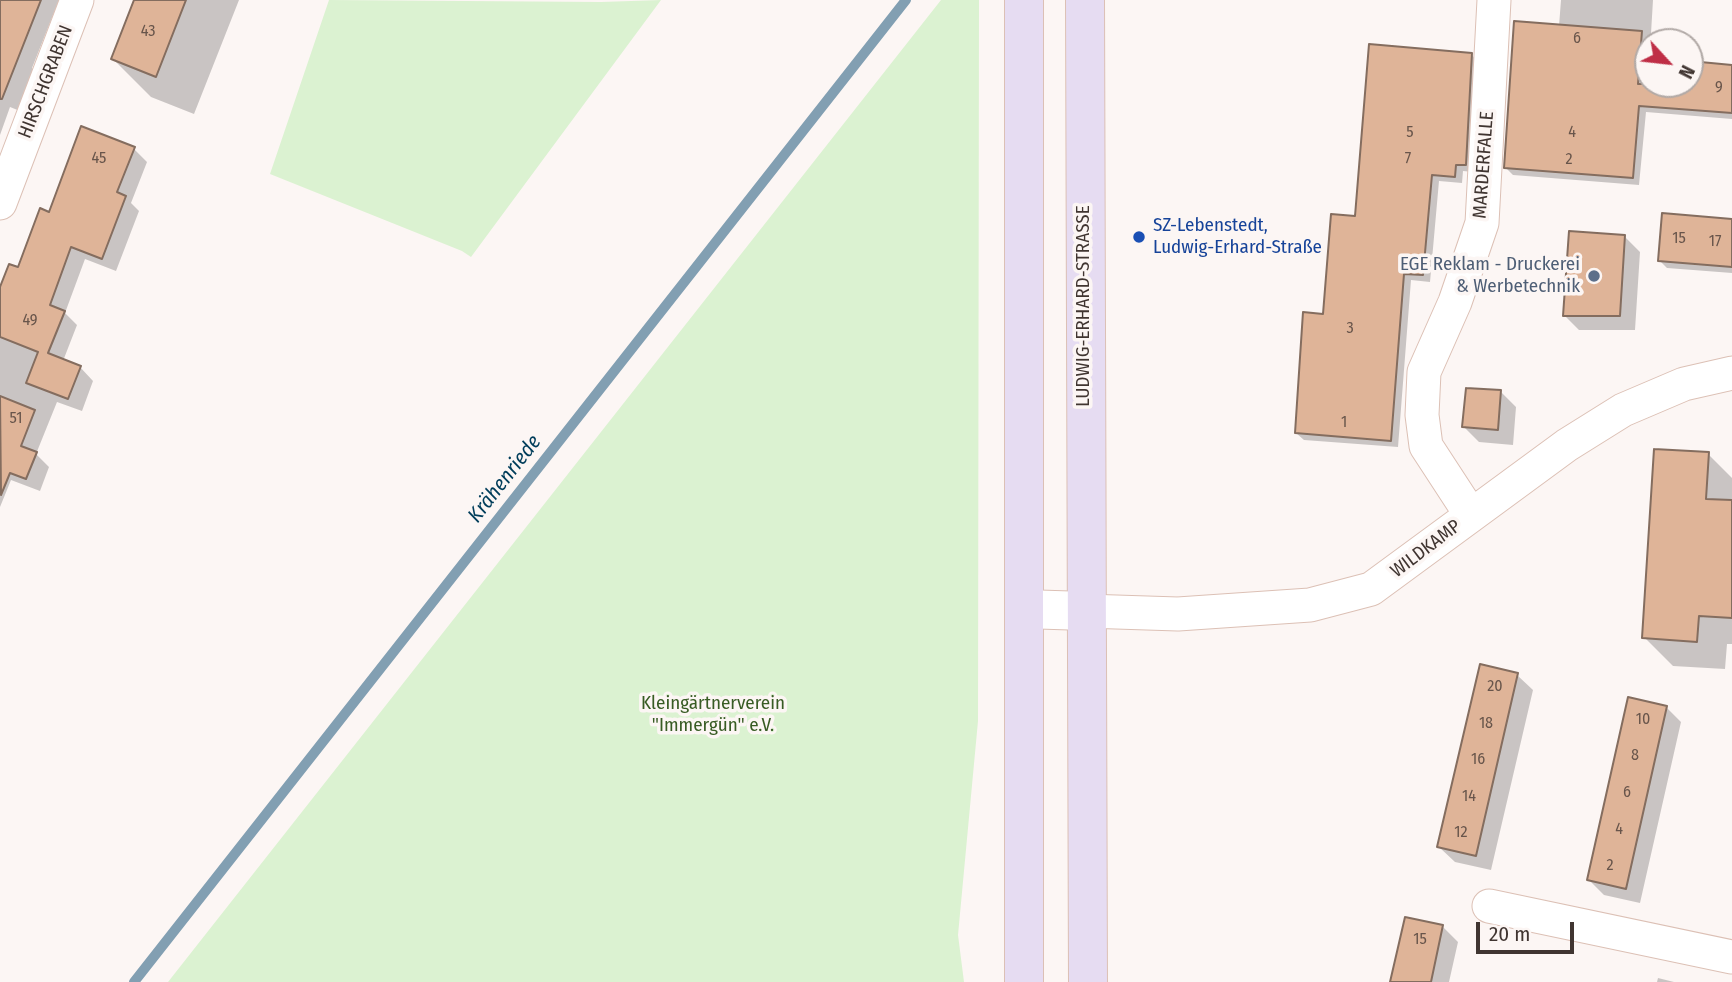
<!DOCTYPE html>
<meta charset="utf-8">
<style>
body{margin:0}
#map{position:relative;width:1732px;height:982px;overflow:hidden;background:#fcf6f4;font-family:"Fira Sans Condensed",sans-serif}
canvas{display:block}
.north{position:absolute;left:1634px;top:28px;width:70px;height:70px;box-sizing:border-box;background:#fcf6f4;border:2px solid #b1a9a6;border-radius:50%;rotate:117deg;font-size:19px;font-weight:700;line-height:28px;text-align:center;color:#403531}
.north::after{content:'';display:block;margin:auto;width:24px;height:32px;background:#bf2e46;clip-path:polygon(50% 0,100% 100%,50% 72%,0 100%)}
.scale{position:absolute;left:1476px;top:922px;width:98px;height:32px;box-sizing:border-box;border:4px solid #403531;border-top:0;padding-left:9px;font-size:21px;line-height:24px;white-space:nowrap;color:#403531;-webkit-text-stroke:5px #fcf6f4;paint-order:stroke}
</style>
<div id="map">
<canvas width="1732" height="982"></canvas>
<div class="north">N</div>
<div class="scale">20 m</div>
</div>
<script>
const ctx = document.querySelector('canvas').getContext('2d');
ctx.lineJoin = 'round';
function paint(path, color) { ctx.fillStyle = color; ctx.fill(path, 'evenodd'); }
const shape = rows => new Path2D(rows.map(r => 'M' + r).join(''));
function stroke(path, color, width, dash) { ctx.strokeStyle = color; ctx.lineWidth = width; ctx.lineCap = dash ? 'butt' : 'round'; ctx.setLineDash(dash || []); ctx.stroke(path); }
function drawText(font, color, halo, rows, align = 'center') {
  ctx.font = font + ' "Fira Sans Condensed",sans-serif'; ctx.lineWidth = 7; ctx.setLineDash([]); ctx.textBaseline = 'middle'; ctx.strokeStyle = halo; ctx.fillStyle = color; for (const [text, x, y, turn = 0] of rows) {
    ctx.save(); ctx.translate(x, y); ctx.rotate((+turn || 0) * Math.PI / 180); ctx.textAlign = isNaN(turn) ? turn : align; if (halo) ctx.strokeText(text, 0, 0); ctx.fillText(text, 0, 0); ctx.restore();
  }
}
paint(shape([
 [329,0,601,2,661,0,471,257,462,251,270,174],
 [941,0,979,0,978,721,958,935,964,982,168,982]
]), '#dbf2d1');
paint(shape([
 [0,0,59,0,32,68,40,76,25,113,10,107,0,135],
 [136,0,239,0,194,114,151,97,113,59],
 [1561,0,1653,0,1648,84,1690,84,1690,63,1732,66,1732,119,1646,112,1639,185,1513,175,1506,168,1559,26],
 [1471,54,1478,62,1473,172,1463,171,1462,183,1439,181,1430,282,1411,280,1398,447,1304,440,1296,433,1325,316,1356,218],
 [134,149,147,162,131,203,139,211,116,271,85,259,65,313,77,325,63,361,80,367,93,381,82,411,57,402,36,454,49,467,40,491,11,480,0,507,0,292,19,269,50,214],
 [1732,221,1732,273,1667,268,1660,261],
 [1625,237,1640,252,1635,330,1579,330,1564,315],
 [1501,392,1516,407,1513,445,1479,442,1464,427],
 [1708,454,1732,478,1732,644,1727,644,1725,669,1673,666,1644,637],
 [1517,675,1533,690,1491,870,1455,862,1439,847],
 [1666,707,1681,722,1640,903,1604,895,1589,880],
 [1406,919,1443,927,1458,942,1449,982,1392,982],
 [1658,978,1674,982,1657,982]
]), '#0003');
stroke(shape([
 [134,982,906,0]
]), '#829fb2', 10);
const building = shape([
 [0,0,41,0,2,99,0,99,0,0],
 [134,0,186,0,156,77,111,59,134,0],
 [1514,21,1642,31,1638,84,1690,84,1690,61,1732,65,1732,113,1639,106,1633,178,1504,168,1514,21],
 [1369,44,1472,53,1466,165,1456,165,1455,177,1432,175,1423,275,1404,274,1391,441,1295,433,1303,312,1323,314,1331,214,1355,216,1369,44],
 [81,126,135,147,117,192,126,196,102,259,71,247,50,305,65,311,48,353,81,366,68,399,26,383,38,352,0,337,0,287,9,264,18,267,40,208,49,212,81,126],
 [1662,213,1732,219,1732,267,1658,261,1662,213],
 [1569,231,1625,235,1620,316,1563,316,1569,231],
 [1466,388,1501,390,1498,430,1462,427,1466,388],
 [0,396,35,410,21,446,37,452,26,479,10,473,1,495,0,396],
 [1654,449,1709,452,1706,499,1732,500,1732,618,1699,616,1697,642,1642,638,1654,449],
 [1480,664,1518,673,1476,856,1437,847,1480,664],
 [1628,697,1667,706,1626,889,1587,880,1628,697],
 [1405,917,1443,925,1431,982,1390,982,1405,917]
]);
paint(building, '#dfb498');
stroke(building, '#846d5f', 2);
const minor = shape([
 [0,203,77,0],
 [1471,515,1426,446,1422,415,1424,372,1455,302,1482,223,1494,0],
 [1085,611,1178,614,1310,605,1371,589,1567,445,1623,410,1684,384,1732,373],
 [1489,906,1732,957]
]);
const tertiary = shape([
 [1024,609,1085,611]
]);
const secondary = shape([
 [1085,0,1088,982],
 [1024,982,1024,0]
]);
stroke(minor, '#dcc0b5', 35);
stroke(tertiary, '#dcc0b5', 40);
stroke(secondary, '#dcc0b5', 40);
stroke(minor, '#fff', 33);
stroke(tertiary, '#fff', 38);
stroke(secondary, '#e6dcf2', 38);
for (const [x, y, r, color] of [
 [1139,237,7,"#1a4fb4"],
 [1594,276,7,"#5c6f8a"]
]) { const dot = new Path2D(); dot.arc(x, y, r, 0, 2 * Math.PI); ctx.fillStyle = color; ctx.fill(dot); stroke(dot, '#fcf6f4', 2.5); }
drawText('16px', '#68554b', null, [
 ["43",148,32],
 ["6",1577,39],
 ["9",1719,88],
 ["5",1410,133],
 ["4",1572,133],
 ["45",99,159],
 ["7",1408,159],
 ["2",1569,160],
 ["15",1679,239],
 ["17",1715,242],
 ["49",30,321],
 ["3",1350,329],
 ["51",16,419],
 ["1",1344,423],
 ["20",1495,687],
 ["10",1643,720],
 ["18",1486,724],
 ["8",1635,756],
 ["16",1478,760],
 ["6",1627,793],
 ["14",1469,797],
 ["4",1619,830],
 ["12",1461,833],
 ["2",1610,866],
 ["15",1420,940]
]);
drawText('19px', '#403531', '#fcf6f4', [
 ["HIRSCHGRABEN",46,82,-69],
 ["MARDERFALLE",1484,165,-86],
 ["LUDWIG-ERHARD-STRASSE",1084,306,-90],
 ["WILDKAMP",1426,549,-37]
]);
drawText('19px', '#164399', '#fcf6f4', [
 ["SZ-Lebenstedt,",1153,226],
 ["Ludwig-Erhard-Straße",1153,248]
], 'left');
drawText('19px', '#4e5e75', '#fcf6f4', [
 ["EGE Reklam - Druckerei",1580,265],
 ["& Werbetechnik",1580,287]
], 'right');
drawText('19px', '#385c24', '#fcf6f4', [
 ["Kleingärtnerverein",713,704],
 ["\"Immergün\" e.V.",713,726]
]);
drawText('italic 21px', '#003d5a', '#fcf6f4', [
 ["Krähenriede",505,479,-52]
]);
</script>
